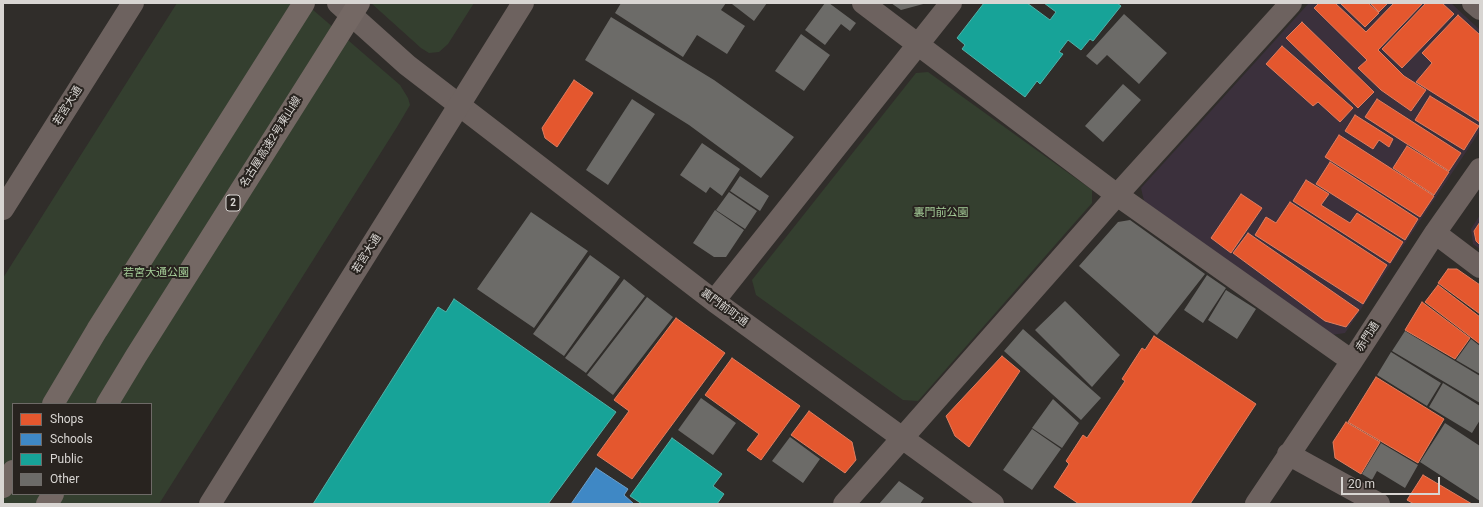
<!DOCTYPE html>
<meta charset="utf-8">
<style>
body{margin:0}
#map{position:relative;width:1483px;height:507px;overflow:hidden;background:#302d2a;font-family:Roboto,sans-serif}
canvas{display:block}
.frame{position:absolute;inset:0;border:4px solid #d8d5d2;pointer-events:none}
.legend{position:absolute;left:12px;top:403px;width:140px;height:92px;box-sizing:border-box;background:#28231f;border:1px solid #6e6a67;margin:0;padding:5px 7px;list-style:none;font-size:12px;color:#d8d5d2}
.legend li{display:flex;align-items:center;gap:8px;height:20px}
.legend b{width:20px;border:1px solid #6e6a67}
.scale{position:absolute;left:1341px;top:477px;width:99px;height:18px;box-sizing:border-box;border:2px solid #d8d5d2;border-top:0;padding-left:5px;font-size:12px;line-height:14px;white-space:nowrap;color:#d8d5d2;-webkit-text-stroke:3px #28231f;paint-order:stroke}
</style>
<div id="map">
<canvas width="1483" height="507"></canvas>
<div class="frame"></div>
<ul class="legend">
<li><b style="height:11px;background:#e4572e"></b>Shops</li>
<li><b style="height:11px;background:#3f88c5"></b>Schools</li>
<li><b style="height:11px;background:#17a398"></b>Public</li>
<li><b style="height:11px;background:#6c6b68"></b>Other</li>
</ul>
<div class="scale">20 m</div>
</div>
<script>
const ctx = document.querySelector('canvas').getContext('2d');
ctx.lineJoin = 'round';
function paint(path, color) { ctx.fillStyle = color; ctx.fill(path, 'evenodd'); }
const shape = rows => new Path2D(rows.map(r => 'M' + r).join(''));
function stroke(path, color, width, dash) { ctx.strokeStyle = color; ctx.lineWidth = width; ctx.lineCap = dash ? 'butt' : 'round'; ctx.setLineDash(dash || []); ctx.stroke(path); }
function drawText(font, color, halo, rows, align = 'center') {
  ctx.font = font + ' Roboto,"Noto Sans JP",sans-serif'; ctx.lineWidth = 4; ctx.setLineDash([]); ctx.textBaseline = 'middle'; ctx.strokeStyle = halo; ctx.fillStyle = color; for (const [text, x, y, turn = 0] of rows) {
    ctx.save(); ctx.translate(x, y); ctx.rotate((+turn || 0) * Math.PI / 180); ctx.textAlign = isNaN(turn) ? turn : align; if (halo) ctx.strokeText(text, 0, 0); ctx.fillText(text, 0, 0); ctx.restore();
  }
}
paint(shape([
 [1309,3,1451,3,1480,30,1480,131,1345,333,1331,335,1144,201,1141,188],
 [1480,215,1480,249,1473,244,1471,229]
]), '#3b303c');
paint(shape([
 [177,3,305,3,400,85,408,98,410,105,397,127,159,504,3,504,3,278],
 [13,404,151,404,151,494,13,494],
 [371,3,474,3,448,44,439,52,429,53,421,48],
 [928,72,1092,190,1092,203,918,401,903,400,756,295,752,280,916,73]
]), '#343f2f');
const shops = shape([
 [1319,3,1335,3,1366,32,1394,3,1423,3,1378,50,1404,76,1426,90,1411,111,1381,90,1358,68,1367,60,1314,8,1319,3],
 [1340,3,1368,3,1379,13,1365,27,1340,3],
 [1370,3,1388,3,1379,12,1370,3],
 [1426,3,1442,3,1454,14,1402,68,1382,49,1426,3],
 [1458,15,1480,35,1480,122,1416,82,1432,63,1422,53,1458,15],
 [1302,22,1374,92,1358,108,1286,38,1302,22],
 [1282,46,1353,108,1340,122,1318,102,1313,106,1266,64,1282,46],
 [574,80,593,93,557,147,545,138,542,128,574,80],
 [1430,96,1479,126,1464,150,1415,120,1430,96],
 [1377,99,1461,153,1449,171,1365,117,1377,99],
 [1355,115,1393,139,1389,147,1379,140,1373,149,1345,131,1355,115],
 [1339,135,1434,196,1420,217,1325,157,1339,135],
 [1407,146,1449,172,1434,195,1393,168,1407,146],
 [1330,162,1418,219,1405,240,1316,184,1330,162],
 [1306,180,1329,194,1321,205,1350,223,1357,213,1403,242,1390,263,1293,201,1306,180],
 [1241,194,1262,208,1231,253,1211,238,1241,194],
 [1290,202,1387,265,1363,304,1255,235,1266,217,1276,223,1290,202],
 [1480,222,1480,245,1476,241,1474,231,1480,222],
 [1248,233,1359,310,1346,327,1325,321,1233,253,1248,233],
 [1448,269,1457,269,1480,285,1480,314,1438,283,1448,269],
 [1438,285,1480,317,1480,344,1425,302,1438,285],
 [1422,302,1470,338,1455,359,1405,330,1422,302],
 [676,318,725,353,632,479,597,455,629,411,614,400,676,318],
 [1154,336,1256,404,1190,504,1079,504,1054,487,1069,464,1066,461,1083,435,1087,438,1125,381,1122,379,1142,348,1145,350,1154,336],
 [1002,356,1020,371,969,447,955,436,946,416,1002,356],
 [732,358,800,406,761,460,747,450,759,434,705,395,732,358],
 [1376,377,1444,419,1418,463,1348,422,1376,377],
 [809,411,852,442,856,460,845,473,791,435,809,411],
 [1346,422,1380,442,1361,474,1335,458,1333,442,1346,422],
 [1423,475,1472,504,1414,504,1407,500,1423,475]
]);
paint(shops, '#e4572e');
stroke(shops, '#e07d5f', 1);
const schools = shape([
 [596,468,628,489,624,495,634,504,571,504,596,468]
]);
paint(schools, '#3f88c5');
stroke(schools, '#6d9fc9', 1);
const public = shape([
 [984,3,1027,3,1050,20,1056,12,1044,3,1117,3,1121,6,1093,41,1090,39,1081,50,1068,40,1059,52,1063,54,1040,84,1037,81,1025,97,962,49,965,45,957,38,984,3],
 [454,299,616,412,548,504,313,504,438,307,446,312,454,299],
 [672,438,722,474,713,486,724,494,717,504,642,504,630,496,672,438]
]);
paint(public, '#17a398');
stroke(public, '#51b2a9', 1);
paint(shape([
 [621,3,726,3,721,10,745,26,727,54,697,35,683,57,615,13],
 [732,3,767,3,754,21,732,4],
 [825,3,829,3,856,23,850,31,841,24,825,45,805,30],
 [891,3,927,3,901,10],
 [1124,14,1167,53,1139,84,1107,55,1097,65,1086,56],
 [611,17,714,80,794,137,761,178,689,125,585,60],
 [801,34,830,55,804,91,775,71],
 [1123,84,1141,100,1103,142,1085,126],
 [632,99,655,114,608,185,586,170],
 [702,143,740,169,722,196,710,187,706,193,680,175],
 [740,176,769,196,760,211,730,191],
 [729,192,757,211,745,229,716,210],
 [715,210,744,230,726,257,714,257,693,243],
 [531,212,588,251,534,328,477,289],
 [1130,220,1205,274,1157,335,1079,266,1118,222],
 [590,255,620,277,564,356,533,334],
 [1207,275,1226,288,1203,323,1184,310],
 [624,279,645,296,586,373,565,358],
 [1226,290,1256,309,1237,339,1208,320],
 [647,297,673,317,613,395,587,375],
 [1065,301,1120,355,1092,387,1035,330],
 [1023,329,1101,398,1081,420,1004,351],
 [1405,331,1480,376,1480,403,1392,351],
 [1471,339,1480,346,1480,374,1456,360],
 [1391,352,1441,383,1427,406,1377,375],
 [1443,383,1480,406,1480,420,1472,433,1429,407],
 [701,398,736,423,713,455,678,430],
 [1053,399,1079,423,1062,448,1032,428],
 [1445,423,1480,446,1480,501,1420,462],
 [1032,429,1061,449,1032,490,1003,470],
 [790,437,820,459,803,483,772,461],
 [1381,443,1418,465,1405,488,1377,471,1372,480,1362,474],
 [899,481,924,498,920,504,879,504]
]), '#6c6b68');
stroke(shape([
 [338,3,407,65,714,301,993,504],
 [863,3,1117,195,1352,361],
 [1473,3,1480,9],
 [1435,233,1480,267],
 [714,301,951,3],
 [1288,454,1379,504],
 [844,504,1117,195,1291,3],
 [1256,504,1352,361,1435,233,1480,169]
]), '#6d625f', 22);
stroke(shape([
 [3,209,133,3],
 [210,504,523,3]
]), '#6d625f', 22);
stroke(shape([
 [53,404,97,330,304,3],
 [3,487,13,471],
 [47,504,53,494]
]), '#746864', 22);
stroke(shape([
 [107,404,136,356,359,3]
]), '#746864', 22);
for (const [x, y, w] of [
 [233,203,14]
]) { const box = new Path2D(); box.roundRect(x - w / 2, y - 8, w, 16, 3); ctx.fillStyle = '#28231f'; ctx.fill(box); stroke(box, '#d8d5d2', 1); }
drawText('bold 10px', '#d8d5d2', null, [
 ["2",233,203]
]);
drawText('11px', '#d8d5d2', '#28231f', [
 ["若宮大通",68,106,-58],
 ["名古屋高速2号東山線",271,142,-58],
 ["若宮大通",367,254,-58],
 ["裏門前町通",724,308,36],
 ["赤門通",1368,337,-57]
]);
drawText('11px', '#a5cd98', '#28231f', [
 ["裏門前公園",941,213],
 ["若宮大通公園",156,273]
]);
</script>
